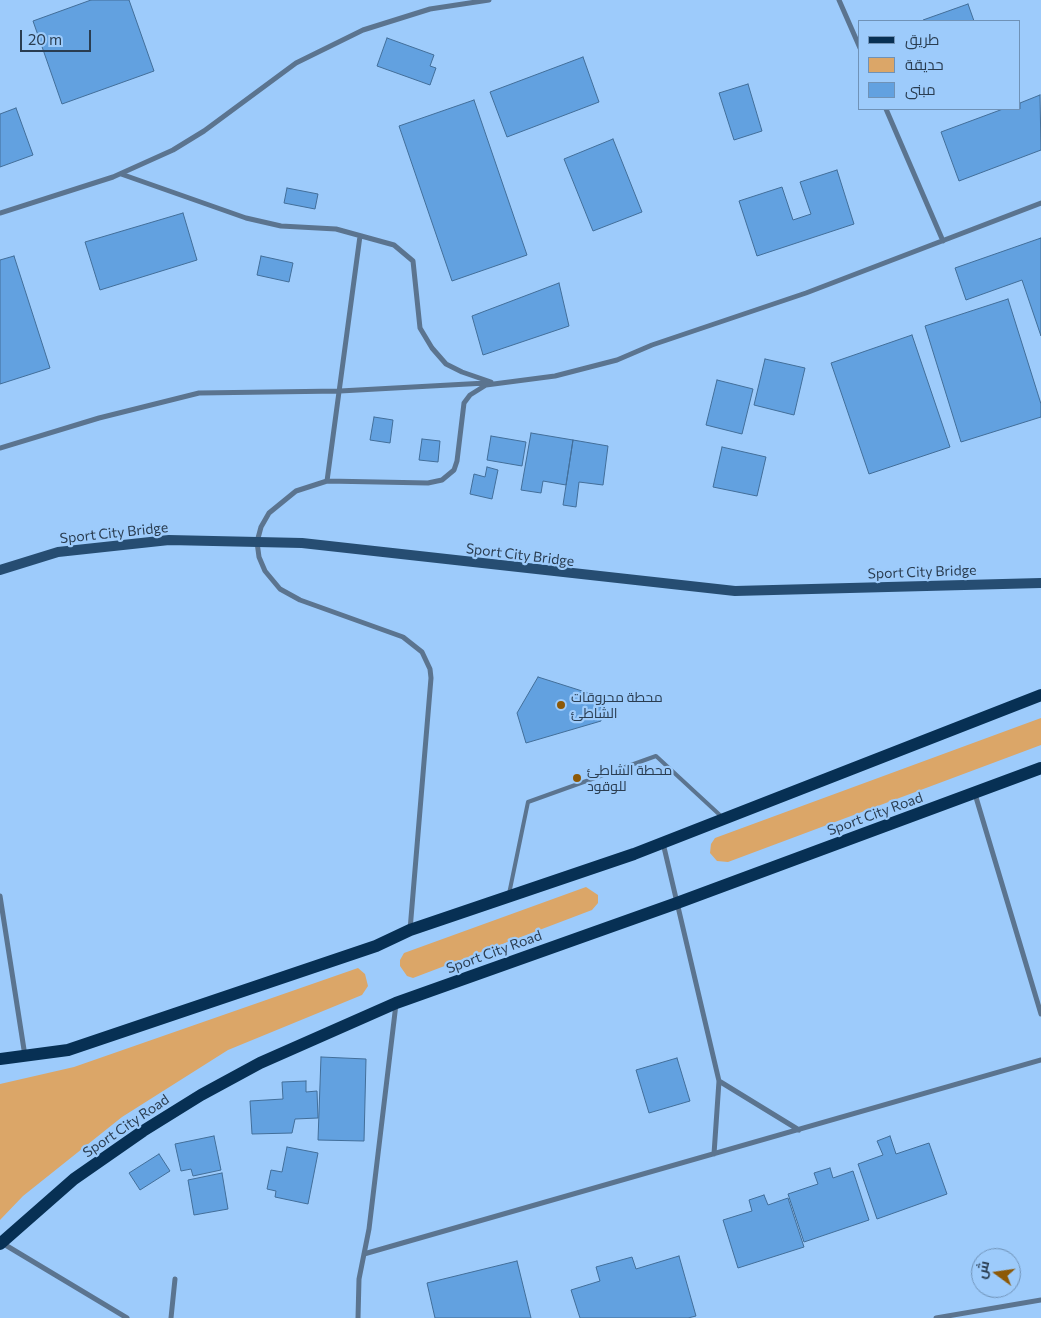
<!DOCTYPE html>
<meta charset="utf-8">
<style>
body{margin:0}
#map{position:relative;width:1041px;height:1318px;overflow:hidden;background:#9dcbfb;font-family:Commissioner,Cairo,sans-serif}
canvas{display:block}
.legend{position:absolute;left:858px;top:20px;width:162px;height:90px;box-sizing:border-box;background:#9dcbfb;border:1px solid #6f92b7;margin:0;padding:6px 9px;list-style:none;font-size:15px;color:#2a3d51}
.legend li{display:flex;align-items:center;gap:10px;height:25px}
.legend b{width:25px;border:1px solid #6f92b7}
.north{position:absolute;left:971px;top:1248px;width:50px;height:50px;box-sizing:border-box;background:#9dcbfb;border:1px solid #6f92b7;border-radius:50%;rotate:284deg;font-size:14px;font-weight:700;line-height:20px;text-align:center;color:#2a3d51}
.north::after{content:'';display:block;margin:auto;width:18px;height:22px;background:#8d5907;clip-path:polygon(50% 0,100% 100%,50% 72%,0 100%)}
.scale{position:absolute;left:20px;top:30px;width:71px;height:22px;box-sizing:border-box;border:2px solid #2a3d51;border-top:0;padding-left:6px;font-size:15px;line-height:18px;white-space:nowrap;color:#2a3d51;-webkit-text-stroke:4px #9dcbfb;paint-order:stroke}
</style>
<div id="map">
<canvas width="1041" height="1318"></canvas>
<ul class="legend">
<li><b style="height:6px;background:#073054"></b>طريق</li>
<li><b style="height:14px;background:#dba668"></b>حديقة</li>
<li><b style="height:14px;background:#62a1e0"></b>مبنى</li>
</ul>
<div class="north">ش</div>
<div class="scale">20 m</div>
</div>
<script>
const ctx = document.querySelector('canvas').getContext('2d');
ctx.lineJoin = 'round';
function paint(path, color) { ctx.fillStyle = color; ctx.fill(path, 'evenodd'); }
const shape = rows => new Path2D(rows.map(r => 'M' + r).join(''));
function stroke(path, color, width, dash) { ctx.strokeStyle = color; ctx.lineWidth = width; ctx.lineCap = dash ? 'butt' : 'round'; ctx.setLineDash(dash || []); ctx.stroke(path); }
function drawText(font, color, halo, rows, align = 'center') {
  ctx.font = font + ' Commissioner,Cairo,sans-serif'; ctx.lineWidth = 4.5; ctx.setLineDash([]); ctx.textBaseline = 'middle'; ctx.strokeStyle = halo; ctx.fillStyle = color; for (const [text, x, y, turn = 0] of rows) {
    ctx.save(); ctx.translate(x, y); ctx.rotate((+turn || 0) * Math.PI / 180); ctx.textAlign = isNaN(turn) ? turn : align; if (halo) ctx.strokeText(text, 0, 0); ctx.fillText(text, 0, 0); ctx.restore();
  }
}
paint(shape([
 [1041,718,1041,745,728,862,717,861,710,853,711,844,715,838],
 [586,887,598,895,598,903,592,910,413,978,407,976,400,966,400,960,404,953],
 [358,968,365,974,368,986,362,995,228,1050,122,1117,23,1196,0,1220,0,1084,74,1067]
]), '#dba668');
const building = shape([
 [91,0,129,0,154,71,62,104,33,21,91,0],
 [968,4,974,21,923,21,923,20,968,4],
 [387,38,434,55,430,66,436,68,430,85,377,66,387,38],
 [583,57,599,102,507,137,490,92,583,57],
 [748,84,762,131,734,140,719,93,748,84],
 [1040,95,1041,150,959,181,941,132,1003,109,1020,109,1020,103,1040,95],
 [474,100,527,255,452,281,399,126,474,100],
 [16,108,33,155,0,167,0,114,16,108],
 [613,139,642,212,593,231,564,159,613,139],
 [837,170,854,224,757,256,739,201,782,187,793,220,811,214,800,182,837,170],
 [287,188,318,194,315,209,284,203,287,188],
 [183,213,197,260,100,290,85,242,183,213],
 [1041,238,1041,336,1022,280,966,300,955,268,1041,238],
 [14,256,50,368,0,384,0,260,14,256],
 [261,256,293,263,289,282,257,275,261,256],
 [559,283,569,326,483,355,472,316,559,283],
 [1008,299,1041,404,1041,417,961,442,925,326,1008,299],
 [912,335,950,447,869,474,831,363,912,335],
 [765,359,805,368,794,415,754,405,765,359],
 [717,380,753,389,742,434,706,425,717,380],
 [374,417,393,420,390,443,370,440,374,417],
 [531,433,573,440,566,485,543,481,541,493,521,490,531,433],
 [491,436,526,442,522,466,487,460,491,436],
 [422,439,440,441,438,462,419,460,422,439],
 [573,440,608,446,603,485,579,482,576,507,563,505,573,440],
 [722,447,766,457,757,496,713,487,722,447],
 [487,467,498,470,492,499,470,494,474,474,485,477,487,467],
 [538,677,601,697,601,721,526,743,517,713,538,677],
 [321,1057,366,1059,364,1141,318,1140,321,1057],
 [677,1058,690,1101,649,1113,636,1070,677,1058],
 [306,1081,306,1092,317,1091,318,1118,295,1119,292,1133,252,1134,250,1101,283,1099,282,1082,306,1081],
 [214,1136,221,1170,193,1176,191,1169,181,1171,175,1144,214,1136],
 [890,1136,896,1154,929,1143,947,1194,877,1219,858,1164,883,1155,877,1141,890,1136],
 [287,1147,318,1153,308,1204,275,1197,276,1191,267,1189,271,1170,282,1172,287,1147],
 [159,1154,170,1171,140,1190,129,1173,159,1154],
 [830,1168,833,1178,853,1171,869,1220,804,1242,788,1194,818,1184,814,1173,830,1168],
 [222,1173,228,1209,194,1215,188,1180,222,1173],
 [764,1195,768,1205,788,1198,804,1247,738,1268,723,1220,752,1211,749,1200,764,1195],
 [679,1256,696,1316,688,1318,580,1318,571,1290,600,1281,596,1267,632,1257,636,1269,679,1256],
 [517,1261,531,1318,435,1318,427,1283,517,1261]
]);
paint(building, '#62a1e0');
stroke(building, '#426e99', 1);
stroke(shape([
 [509,894,528,802,656,756,722,817]
]), '#5b748f', 4);
stroke(shape([
 [839,0,860,48],
 [886,109,943,241],
 [121,174,246,218,281,226,336,229,394,245,413,261,420,328,432,348,446,364,462,372,491,382],
 [0,213,113,177,173,150,204,131,296,63,363,30,430,9,489,0],
 [0,448,99,418,199,393,340,391,486,383],
 [327,481,360,236],
 [975,794,1041,1014],
 [663,843,719,1081,714,1154],
 [0,896,25,1056],
 [410,930,431,678,430,669,422,652,403,637,300,600,280,589,265,571,259,557,257,542,261,527,269,513,296,491,327,481,428,483,442,480,454,470,457,461,464,403,470,395,486,385,555,376,617,360,652,345,806,293,1041,203],
 [719,1081,799,1130],
 [2,1243,127,1318],
 [364,1254,1041,1060],
 [171,1318,175,1279],
 [358,1318,359,1279,369,1229,396,1004],
 [936,1318,1041,1300]
]), '#5b748f', 5);
stroke(shape([
 [0,570,58,552,169,540,302,543,735,591,1041,583]
]), '#264d72', 10);
stroke(shape([
 [0,1059,68,1050,376,946,410,930,634,854,1041,695],
 [0,1244,74,1179,143,1131,201,1095,260,1063,396,1003,677,903,1041,768]
]), '#073054', 12);
for (const [x, y, r, color] of [
 [561,705,5,"#8d5907"],
 [577,778,5,"#8d5907"]
]) { const dot = new Path2D(); dot.arc(x, y, r, 0, 2 * Math.PI); ctx.fillStyle = color; ctx.fill(dot); stroke(dot, '#9dcbfb', 2); }
drawText('14px', '#2a3d51', '#9dcbfb', [
 ["Sport City Bridge",114,533,-6],
 ["Sport City Bridge",520,555,7],
 ["Sport City Bridge",922,572,-2],
 ["Sport City Road",875,814,-20],
 ["Sport City Road",494,952,-20],
 ["Sport City Road",126,1126,-34]
]);
drawText('14px', '#2a3d51', '#9dcbfb', [
 ["محطة محروقات",571,697],
 ["الشاطئ",571,713],
 ["محطة الشاطئ",587,770],
 ["للوقود",587,786]
], 'left');
</script>
